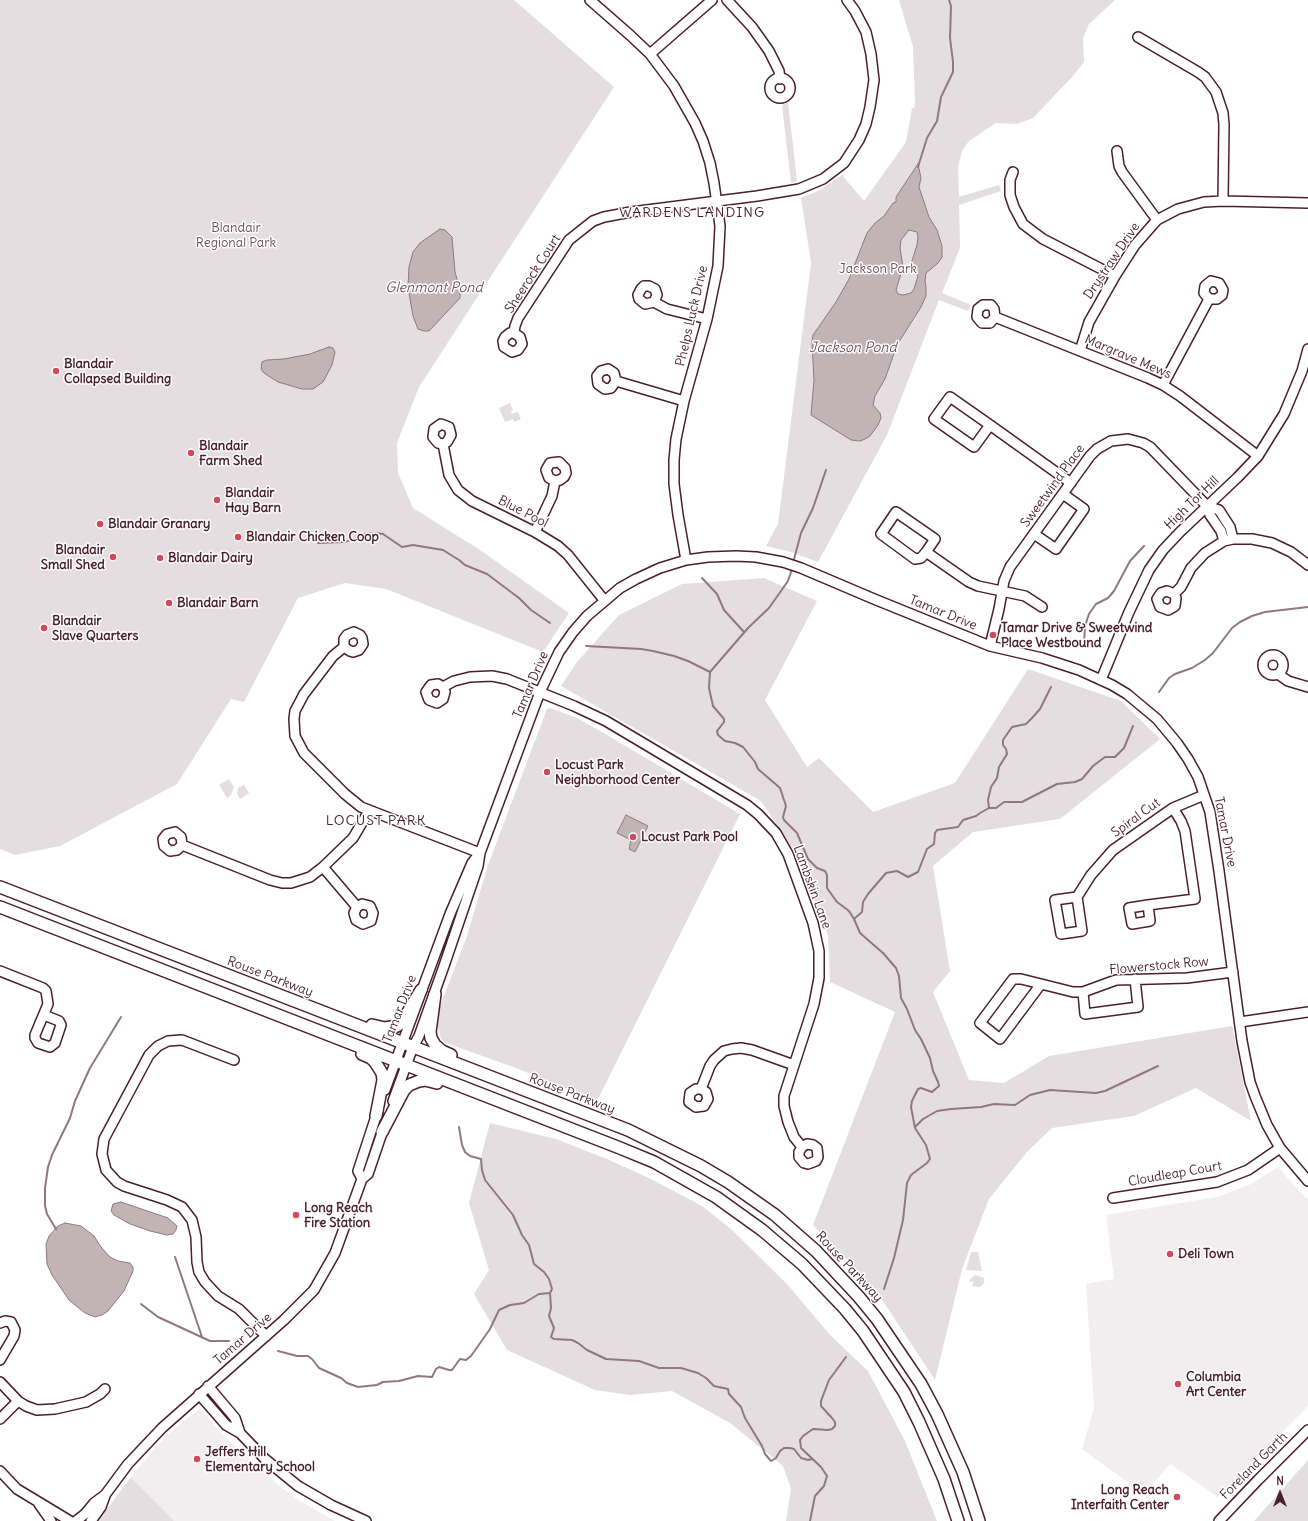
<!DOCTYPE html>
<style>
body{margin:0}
#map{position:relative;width:1308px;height:1521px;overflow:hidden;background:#fff;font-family:Delius,sans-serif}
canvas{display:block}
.north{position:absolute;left:1260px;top:1473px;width:40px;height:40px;-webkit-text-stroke:3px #fff;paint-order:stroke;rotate:0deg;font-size:11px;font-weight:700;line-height:16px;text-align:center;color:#4a1f2b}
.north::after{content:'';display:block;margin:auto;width:14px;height:18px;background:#4a1f2b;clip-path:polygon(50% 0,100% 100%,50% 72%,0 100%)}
</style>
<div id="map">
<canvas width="1308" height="1521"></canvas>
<div class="north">N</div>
</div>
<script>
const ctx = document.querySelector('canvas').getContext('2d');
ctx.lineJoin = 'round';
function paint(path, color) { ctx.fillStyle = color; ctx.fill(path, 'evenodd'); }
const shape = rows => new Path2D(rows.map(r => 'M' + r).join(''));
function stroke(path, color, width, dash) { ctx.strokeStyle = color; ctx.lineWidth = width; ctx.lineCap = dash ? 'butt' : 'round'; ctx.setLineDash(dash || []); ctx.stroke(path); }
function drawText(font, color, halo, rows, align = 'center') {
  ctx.font = font + ' Delius,sans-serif'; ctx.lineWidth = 3; ctx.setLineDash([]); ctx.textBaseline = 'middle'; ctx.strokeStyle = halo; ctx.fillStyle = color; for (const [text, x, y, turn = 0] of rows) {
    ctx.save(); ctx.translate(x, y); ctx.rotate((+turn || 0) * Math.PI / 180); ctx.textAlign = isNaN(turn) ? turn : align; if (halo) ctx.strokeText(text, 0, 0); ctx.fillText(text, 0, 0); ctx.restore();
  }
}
paint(shape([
 [1278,1167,1300,1192,1308,1199,1308,1406,1218,1497,1170,1464,1144,1494,1082,1449,1094,1408,1086,1284,1114,1279,1106,1215,1217,1197,1251,1184],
 [199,1409,202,1410,218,1430,232,1444,282,1488,305,1504,335,1521,174,1521,131,1477,152,1452,166,1436]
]), '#f2eeef');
paint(shape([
 [0,0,514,0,614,87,419,387,397,443,398,473,413,508,480,550,569,613,543,652,386,589,345,583,298,598,244,702,231,699,177,784,60,846,15,855,0,849],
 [899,0,1115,0,1089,24,1083,38,1084,62,1073,76,1033,118,1017,124,996,123,969,141,962,151,958,168,959,197,999,185,1001,191,959,205,960,248,942,293,971,305,968,311,939,300,887,435,818,562,791,552,766,546,778,524,811,263,801,198,820,190,842,175,864,201,906,142,912,108,914,108,915,103,913,47],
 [788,102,797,181,791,183,782,105],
 [510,403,513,410,511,411,512,414,518,412,521,419,514,422,513,419,505,422,499,408],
 [764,578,817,601,765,700,807,767,819,758,873,812,955,783,1028,669,1121,701,1160,739,1060,819,973,832,933,866,950,971,933,992,969,1080,1004,1083,1049,1056,1232,1026,1251,1121,1196,1088,1134,1116,1052,1128,1027,1152,989,1199,962,1269,935,1380,875,1289,813,1225,895,1012,830,982,828,935,797,855,761,801,561,686,577,662,619,615,682,584],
 [550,708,577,718,602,732,740,814,597,1101,516,1068,446,1043,441,1039,438,1027,439,1009,467,936,488,865,547,709],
 [229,779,234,787,231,795,227,798,219,785],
 [244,785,249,793,240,799,237,794,238,788],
 [490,1123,556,1139,607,1159,651,1179,702,1206,731,1229,787,1284,831,1336,868,1371,905,1441,937,1521,786,1521,791,1489,783,1466,730,1423,672,1391,630,1395,595,1390,507,1350,474,1294,489,1270,469,1203],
 [971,1252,978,1252,982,1271,966,1270],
 [975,1275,984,1278,984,1283,982,1285,979,1287,972,1286,974,1281,971,1282,969,1281,969,1280],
 [1308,1460,1308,1521,1254,1521],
 [131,1477,174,1521,98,1521]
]), '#e5dee0');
const water = shape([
 [918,164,921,178,919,187,929,217,937,230,942,246,942,257,938,263,926,273,925,281,926,287,926,296,921,307,897,345,885,379,875,396,873,405,880,413,881,418,878,425,870,436,865,439,860,441,851,440,811,415,814,380,812,342,813,335,836,302,849,279,867,233,875,223,884,216,893,203,896,202,896,197,918,164],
 [909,230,917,232,918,237,917,245,911,264,912,268,918,276,914,289,911,293,903,295,898,294,896,290,903,267,900,248,901,240,909,230],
 [440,229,445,230,452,237,455,272,460,290,460,298,429,331,424,331,418,329,413,316,408,287,409,267,413,252,420,243,440,229],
 [329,347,333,348,335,352,332,365,323,382,313,389,302,389,278,382,264,373,261,369,262,362,267,360,284,359,310,354,329,347],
 [626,815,648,826,635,852,629,849,631,840,617,833,626,815],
 [121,1202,168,1218,177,1226,176,1230,173,1234,167,1235,150,1231,130,1224,114,1215,111,1211,113,1204,121,1202],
 [65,1223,81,1226,94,1236,101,1247,110,1257,118,1261,130,1263,133,1267,133,1271,124,1291,108,1311,102,1315,95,1317,85,1313,69,1300,52,1275,47,1264,46,1244,49,1236,58,1226,65,1223]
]);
paint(water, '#c1b3b6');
stroke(water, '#91787e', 1);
stroke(shape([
 [918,167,927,138,937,121,941,97,953,72,953,62,950,38,951,6,949,0],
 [318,543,344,542,357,538,364,534,376,533,383,534,402,547,413,545,443,550,459,560,465,565,487,574,519,598,531,610,550,623],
 [793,563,801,533,813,508,826,470],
 [792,569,788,581,769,608,748,628,710,672,709,688,713,706,724,719,724,722,717,731,718,735,725,741,735,743,743,747,755,762,758,769,780,788,786,806,783,817,784,820,797,833,808,859,817,868,825,871,827,875,827,888,837,902,849,911,854,919,860,933,883,953,896,968,899,976,901,998,907,1009,915,1030,921,1039,930,1058,933,1071,938,1082,939,1086,932,1092,921,1088,918,1089,912,1101,911,1107,915,1128,926,1145,930,1159,927,1163,911,1175,907,1183,903,1220,894,1258,884,1289],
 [702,578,717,594,724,610,744,632],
 [1084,644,1085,626,1089,614,1096,604,1108,598,1114,591,1130,561,1144,546],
 [586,646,641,649,653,651,674,656,688,661,710,672],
 [1159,692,1169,678,1175,674,1192,668,1205,660,1213,653,1232,628,1240,622,1252,616,1265,612,1308,607],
 [989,808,988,800,991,787,997,778,999,767,1007,754,1006,749,1003,745,1003,740,1012,727,1026,724,1032,718,1040,709,1051,687],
 [854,919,862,912,863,902,868,894,886,873,897,871,908,877,918,872,927,849,934,844,935,833,937,830,958,827,963,820,976,816,980,813,989,808,996,808,1004,802,1022,802,1057,784,1075,782,1082,779,1093,766,1105,757,1115,757,1124,748,1133,726],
 [459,1127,462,1145,465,1152,470,1156,481,1159,482,1170,485,1180,513,1215,522,1235,529,1245,534,1264,544,1272,549,1279,552,1289,550,1293,551,1308,549,1316,554,1328,551,1337,554,1339,572,1340,578,1343,587,1350,606,1359,639,1361,659,1368,681,1368,698,1373,706,1378,714,1386,728,1389,729,1394,741,1407,745,1418,762,1446,765,1454,771,1461,776,1458,780,1451,784,1448,790,1448,794,1449,801,1458,808,1460,812,1459],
 [915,1127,923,1119,937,1111,951,1109,981,1107,994,1104,1015,1105,1030,1095,1050,1090,1096,1093,1105,1091,1158,1066],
 [56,1229,47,1214,45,1206,45,1188,48,1167,52,1155,70,1118,75,1101,90,1068,121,1017],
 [175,1257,202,1337],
 [141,1304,158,1317,210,1341,229,1341],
 [278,1351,297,1356,308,1356,312,1359,319,1368,341,1378,347,1383,358,1387,377,1385,383,1382,399,1381,418,1376,432,1377,436,1369,439,1367,449,1370,452,1370,460,1359,466,1360,471,1356,490,1329,499,1310,510,1305,524,1303,539,1294,550,1293],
 [810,1521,815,1496,824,1486,827,1476,821,1467,801,1448,800,1440,803,1436,813,1429,828,1430,832,1429,835,1426,835,1422,832,1418,821,1406,821,1401,829,1380,846,1357]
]), '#91787e', 2);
const minor = shape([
 [590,0,631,36,650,54,674,86,695,123,703,141,710,163,714,183,720,226,718,266,707,319,684,401,676,439,674,460,674,484,678,515,686,560],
 [727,0,752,27,769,51,779,71,780,79],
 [1138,37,1198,72,1205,77,1216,92,1223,113,1224,125,1223,201],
 [650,54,712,0],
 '770 88a10 10 0 1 1 20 0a10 10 0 1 1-20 0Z',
 [1117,151,1119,166,1122,172,1157,220],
 [1013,172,1010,180,1010,195,1014,207,1023,224,1043,239,1115,276],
 [654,302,657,295,655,289,649,286,644,286,641,289,638,295,639,299,645,304,654,302,667,309,707,319],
 [995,317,990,323,982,323,977,317,978,309,983,305,991,305,994,309,995,317,1148,378,1163,385,1180,396,1258,456],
 [514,333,520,337,522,344,518,350,512,352,504,347,503,341,505,337,510,333,514,333,515,326,518,318,569,240,593,221,604,217,631,212,757,196,799,189,823,179,844,163,859,140,866,124,870,107,874,80,871,54,866,32,855,11,847,0],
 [1080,351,1089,322,1115,276,1135,245,1157,220,1178,209,1204,202,1223,201,1308,203],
 [616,381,611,388,605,389,598,384,597,376,601,371,608,369,614,373,616,381,684,401],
 [1163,385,1209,299,1217,299,1222,295,1223,290,1219,283,1211,281,1205,286,1204,293,1209,299],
 [990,425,974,447,934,419,950,397,990,425,1071,483],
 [443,444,447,442,451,435,449,427,441,424,434,429,433,437,438,443,443,444,449,475,458,490,472,501,535,532,558,546,568,555,604,600],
 [1207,506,1210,515,1221,531,1224,541],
 [535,532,552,496,555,481,560,480,564,477,566,473,565,468,559,462,550,463,546,470,549,478,555,481],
 [1034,534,1056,549,1084,509,1063,494],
 [926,552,935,539,896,512,881,534,915,559,921,558,926,552,969,582,978,586,1025,596,1042,607],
 [1174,594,1167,591,1161,593,1157,599,1160,607,1168,610,1175,606,1176,598,1174,594,1181,587,1191,568,1205,553,1224,541,1233,539,1252,539,1272,543,1291,552,1308,565],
 [990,646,999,609,1004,581,1010,567,1090,456,1097,449,1111,441,1128,439,1143,443,1150,447,1207,506,1219,510,1230,527,1233,539],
 [344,647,350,651,353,652,359,650,363,644,362,638,360,635,354,632,347,635,344,639,344,647,333,656,304,694,295,711,294,719,295,736,304,753,345,794,361,807,480,853],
 '1263 665a10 10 0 1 1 20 0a10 10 0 1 1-20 0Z',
 [1278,674,1288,681,1308,687],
 [1101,680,1129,612,1149,570,1163,550,1180,532,1238,477,1258,456,1284,414,1302,371,1308,349],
 [443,687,445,692,443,699,437,703,429,700,426,692,431,685,438,684,443,687,454,681,470,677,492,676,507,679,574,706,606,721,747,805,758,814,776,833,788,854,813,923,819,951,819,978,814,1004,784,1096,784,1106,788,1122,794,1137,802,1147,799,1152,799,1157,804,1163,808,1164,816,1161,818,1157,817,1148,813,1145,807,1144,802,1147],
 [182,845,177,850,170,851,164,846,163,839,167,834,175,832,181,837,182,845,270,880,282,883,291,883,310,877,323,867,353,838,369,811],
 [323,867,357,907,354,913,356,920,363,924,371,921,373,913,370,906,362,904,357,907],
 [1077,897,1055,900,1061,934,1082,931,1077,897,1091,875,1113,850,1173,808,1204,795],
 [1148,905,1150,921,1132,924,1129,908,1148,905,1195,899,1185,831,1181,821,1173,808],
 [0,971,43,988,46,991,48,1004,35,1035,35,1038,38,1043,50,1047,55,1043,61,1025,59,1021,44,1015],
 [1041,984,1021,979,1013,979,980,1023,1000,1039,1041,984,1073,992,1083,992,1116,980,1187,978,1233,972],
 [1083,992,1085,1014,1138,1007,1135,979],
 [1240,1022,1308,1012],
 [234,1060,182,1040,168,1041,158,1046,149,1055,104,1139,102,1154,106,1170,117,1182,124,1186,167,1200,182,1207,192,1220,196,1237,197,1262,199,1272,205,1282,218,1296,239,1309,266,1336],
 [701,1089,706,1092,708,1099,704,1106,696,1107,689,1102,690,1093,696,1089,701,1089,710,1066,714,1060,724,1051,732,1049,741,1048,752,1050,794,1065],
 [385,1090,450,914,472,863,479,854],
 [393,1101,413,1047,419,1036,444,966,478,866,480,853,540,692,559,652,573,632,587,616,620,588,636,579,660,568,686,560,708,557,736,556,756,557,783,562,801,568,874,599,990,646,1042,658,1079,670,1112,685,1127,694,1157,719,1177,743,1188,759,1198,777,1210,812,1219,871,1242,1041,1250,1082,1255,1096,1267,1125,1280,1148,1308,1181],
 [362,1179,358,1171,378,1110],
 [1113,1198,1217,1182,1248,1170,1280,1148],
 [0,1323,5,1321,11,1322,15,1330,14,1336,0,1360],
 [0,1382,18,1401,0,1419],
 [199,1394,226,1425,240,1433,235,1418,208,1386],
 [18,1401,26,1406,37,1410,55,1409,86,1402,100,1394,105,1389],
 [240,1433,265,1459,298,1486,331,1505,366,1521],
 [0,1471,17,1489,70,1521],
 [39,1504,51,1521],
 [76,1521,85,1514,94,1503,105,1495,128,1464,162,1428,284,1320,314,1290,335,1253,362,1179,368,1174,384,1127],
 [91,1521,101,1507,105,1496],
 [1219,1521,1258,1480,1308,1430]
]);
const major = shape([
 [0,887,628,1130,701,1166,728,1182,775,1215,816,1251,859,1297,877,1319,921,1384,937,1414,963,1472,979,1521],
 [0,907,620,1148,654,1162,716,1197,762,1230,802,1264,845,1309,863,1331,904,1392,919,1422,944,1479,958,1521],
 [435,994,430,1032,431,1038,435,1045,442,1051,451,1055],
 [372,1025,385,1028,397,1026,402,1022,421,990],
 [362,1054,371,1058,375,1062,382,1073,383,1080,376,1116],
 [382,1132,404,1090,409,1085,419,1081,425,1080,437,1083]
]);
stroke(minor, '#4a1f2b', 12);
stroke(major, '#4a1f2b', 14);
stroke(minor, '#fff', 9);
stroke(major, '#fff', 11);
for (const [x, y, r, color] of [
 [56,371,4,"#d1495b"],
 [191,453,4,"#d1495b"],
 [217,500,4,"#d1495b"],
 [100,524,4,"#d1495b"],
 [238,537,4,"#d1495b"],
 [113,557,4,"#d1495b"],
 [160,558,4,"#d1495b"],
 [169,603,4,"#d1495b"],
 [44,628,4,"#d1495b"],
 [993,635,4,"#d1495b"],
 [547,772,4,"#d1495b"],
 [633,837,4,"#d1495b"],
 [296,1215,4,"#d1495b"],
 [1170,1254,4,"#d1495b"],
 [1178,1384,4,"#d1495b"],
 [197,1459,4,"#d1495b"],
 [1177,1497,4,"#d1495b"]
]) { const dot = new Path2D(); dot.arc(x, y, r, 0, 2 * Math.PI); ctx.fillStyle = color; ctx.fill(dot); stroke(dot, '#fff', 1.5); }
drawText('13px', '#714f58', '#fff', [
 ["Blandair",236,228],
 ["Regional Park",236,243],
 ["Jackson Park",878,269]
]);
drawText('13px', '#4a1f2b', '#fff', [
 ["Drystraw Drive",1112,261,-56],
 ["Sheerock Court",533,274,-57],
 ["Phelps Luck Drive",692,316,-77],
 ["Margrave Mews",1128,357,23],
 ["Sweetwind Place",1053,486,-54],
 ["High Tor Hill",1192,503,-44],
 ["Blue Pool",523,512,27],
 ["Tamar Drive",943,613,22],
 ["Tamar Drive",531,685,-67],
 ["Spiral Cut",1136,818,-36],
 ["Tamar Drive",1225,832,79],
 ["Lambskin Lane",812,887,70],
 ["Flowerstock Row",1159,966,-5],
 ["Rouse Parkway",270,977,21],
 ["Tamar Drive",400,1009,-69],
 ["Rouse Parkway",572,1094,21],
 ["Cloudleap Court",1175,1174,-10],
 ["Rouse Parkway",849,1267,47],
 ["Tamar Drive",243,1339,-41],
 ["Foreland Garth",1254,1466,-45]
]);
drawText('bold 13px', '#4a1f2b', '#fff', [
 ["Blandair",64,364],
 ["Collapsed Building",64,379],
 ["Blandair",199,446],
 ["Farm Shed",199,461],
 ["Blandair",225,493],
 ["Hay Barn",225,508],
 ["Blandair Granary",108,524],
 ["Blandair Chicken Coop",246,537],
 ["Blandair",105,550,"right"],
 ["Small Shed",105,565,"right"],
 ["Blandair Dairy",168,558],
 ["Blandair Barn",177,603],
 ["Blandair",52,621],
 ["Slave Quarters",52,636],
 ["Tamar Drive & Sweetwind",1001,628],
 ["Place Westbound",1001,643],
 ["Locust Park",555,765],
 ["Neighborhood Center",555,780],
 ["Locust Park Pool",641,837],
 ["Long Reach",304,1208],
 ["Fire Station",304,1223],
 ["Deli Town",1178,1254],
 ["Columbia",1186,1377],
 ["Art Center",1186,1392],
 ["Jeffers Hill",205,1452],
 ["Elementary School",205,1467],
 ["Long Reach",1169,1490,"right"],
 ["Interfaith Center",1169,1505,"right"]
], 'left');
ctx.letterSpacing = '1px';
drawText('14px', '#4a1f2b', '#fff', [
 ["WARDENS LANDING",692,213],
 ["LOCUST PARK",376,821]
]);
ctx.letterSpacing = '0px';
drawText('italic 14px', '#74535c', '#fff', [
 ["Glenmont Pond",434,288],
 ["Jackson Pond",853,348]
]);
</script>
